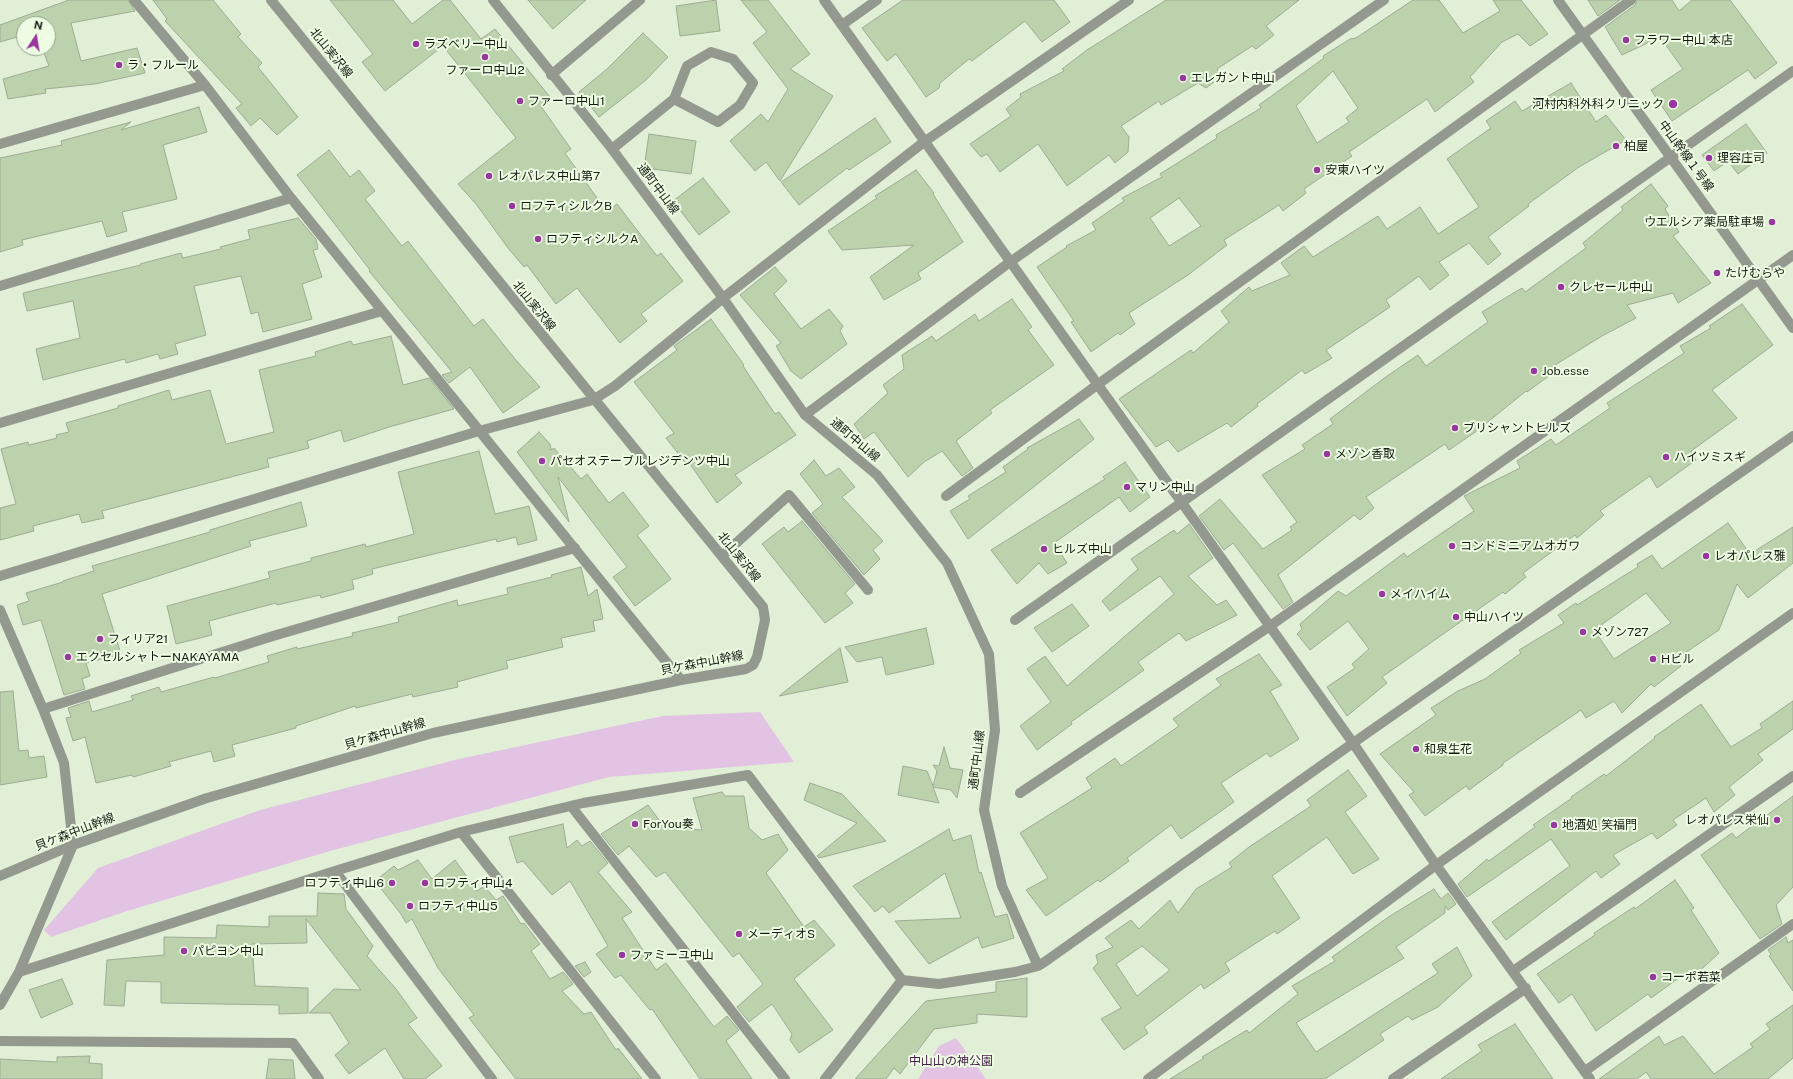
<!DOCTYPE html>
<meta charset="utf-8">
<style>
body{margin:0}
#map{position:relative;width:1793px;height:1079px;overflow:hidden;background:#e0efd6;font-family:"Public Sans",sans-serif}
canvas{display:block}
.north{position:absolute;left:16px;top:16px;width:40px;height:40px;box-sizing:border-box;background:#edfce3;border:1px solid #97a28f;border-radius:50%;rotate:12deg;font-size:11px;font-weight:700;line-height:16px;text-align:center;color:#161b12}
.north::after{content:'';display:block;margin:auto;width:14px;height:18px;background:#98379e;clip-path:polygon(50% 0,100% 100%,50% 72%,0 100%)}
</style>
<div id="map">
<canvas width="1793" height="1079"></canvas>
<div class="north">N</div>
</div>
<script>
const ctx = document.querySelector('canvas').getContext('2d');
ctx.lineJoin = 'round';
function paint(path, color) { ctx.fillStyle = color; ctx.fill(path, 'evenodd'); }
const shape = rows => new Path2D(rows.map(r => 'M' + r).join(''));
function stroke(path, color, width, dash) { ctx.strokeStyle = color; ctx.lineWidth = width; ctx.lineCap = dash ? 'butt' : 'round'; ctx.setLineDash(dash || []); ctx.stroke(path); }
function drawText(font, color, halo, rows, align = 'center') {
  ctx.font = font + ' "Public Sans","Noto Sans JP",sans-serif'; ctx.lineWidth = 4; ctx.setLineDash([]); ctx.textBaseline = 'middle'; ctx.strokeStyle = halo; ctx.fillStyle = color; for (const [text, x, y, turn = 0] of rows) {
    ctx.save(); ctx.translate(x, y); ctx.rotate((+turn || 0) * Math.PI / 180); ctx.textAlign = isNaN(turn) ? turn : align; if (halo) ctx.strokeText(text, 0, 0); ctx.fillText(text, 0, 0); ctx.restore();
  }
}
paint(shape([
 [760,712,794,762,609,777,330,851,127,911,51,937,44,930,98,868,260,810,459,759,663,716],
 [956,1038,986,1079,918,1079,939,1046]
]), '#e3c3e3');
const building = shape([
 [69,0,128,0,135,11,71,23,81,61,137,48,145,73,95,84,45,89,46,93,8,99,3,79,49,66,42,48,48,48,48,24,24,24,24,35,0,42,0,25,69,0],
 [153,0,213,0,241,34,238,37,262,63,258,67,298,117,277,135,260,118,251,126,236,108,242,104,165,21,167,19,153,0],
 [330,0,393,0,412,24,443,0,450,0,481,39,495,29,550,97,540,105,571,149,565,153,607,212,617,204,657,256,661,253,683,281,641,314,647,321,620,343,577,288,556,304,527,265,524,267,508,248,476,204,458,184,516,138,443,46,385,91,362,62,373,54,330,0],
 [528,0,586,0,553,29,528,0],
 [716,0,720,31,680,36,676,6,716,0],
 [741,0,768,0,810,54,790,69,833,96,780,181,766,162,755,171,730,141,761,114,768,122,788,89,753,43,767,32,741,0],
 [903,0,1054,0,1070,22,1042,42,1025,21,972,61,969,59,940,83,939,88,926,97,896,54,887,61,862,28,903,0],
 [1166,0,1299,0,1266,26,1274,35,1256,49,1252,46,1217,69,1222,76,1206,88,1198,83,1161,105,1159,101,1121,126,1129,137,1128,152,1115,163,1109,155,1067,186,1038,144,1000,172,987,154,981,157,970,144,1011,116,1006,109,1021,97,1020,94,1064,71,1062,69,1087,50,1166,0],
 [1413,0,1439,0,1463,33,1500,11,1493,0,1521,0,1548,34,1530,46,1518,34,1502,42,1470,77,1474,82,1435,112,1427,99,1349,152,1352,156,1304,189,1306,193,1283,211,1279,205,1224,240,1227,245,1188,275,1129,313,1135,324,1120,335,1118,333,1091,352,1071,322,1074,321,1037,267,1067,247,1066,246,1096,230,1092,223,1124,201,1122,198,1162,177,1160,174,1217,138,1216,135,1261,108,1259,105,1324,58,1323,56,1350,39,1356,38,1413,0],
 [1333,71,1358,108,1346,118,1349,122,1317,143,1296,106,1333,71],
 [1179,198,1201,226,1169,246,1150,218,1179,198],
 [1588,0,1620,0,1598,16,1588,0],
 [1637,0,1672,0,1679,11,1692,0,1730,0,1777,63,1755,79,1748,70,1672,121,1651,90,1683,69,1660,37,1622,55,1605,27,1635,5,1637,0],
 [643,33,668,57,646,80,599,117,579,92,607,69,643,33],
 [1571,83,1596,122,1606,115,1626,140,1579,167,1528,204,1529,206,1488,237,1501,254,1488,265,1469,243,1439,262,1449,275,1430,290,1419,276,1386,300,1390,307,1326,350,1332,358,1305,374,1302,370,1257,404,1258,406,1231,427,1227,423,1178,452,1168,440,1156,447,1119,399,1191,350,1193,353,1229,322,1221,311,1249,287,1252,291,1290,275,1281,263,1304,246,1313,257,1378,216,1387,229,1420,207,1438,234,1479,207,1447,159,1491,128,1486,121,1515,101,1522,111,1571,83],
 [199,107,207,132,163,145,177,199,122,212,127,231,107,237,102,221,22,240,23,245,0,252,0,158,62,145,61,141,131,122,121,130,199,107],
 [875,118,891,142,849,170,847,168,799,205,781,182,875,118],
 [1746,124,1767,153,1738,174,1728,161,1714,171,1702,155,1746,124],
 [649,134,696,141,691,174,644,168,649,134],
 [329,150,350,177,359,170,375,191,365,199,402,246,408,241,474,326,483,319,515,359,540,387,503,413,470,367,449,383,442,375,452,372,369,271,370,270,297,175,329,150],
 [916,170,934,193,933,194,963,242,918,273,921,279,884,300,870,277,914,245,842,250,828,231,877,198,875,196,916,170],
 [703,178,730,212,699,235,673,201,703,178],
 [1651,184,1668,206,1665,209,1679,232,1673,236,1711,283,1678,303,1673,293,1627,305,1636,318,1602,336,1555,365,1557,370,1527,392,1526,391,1478,430,1449,450,1445,444,1366,497,1374,508,1360,520,1354,515,1278,575,1293,602,1283,609,1233,543,1224,550,1199,516,1220,499,1263,549,1292,530,1290,527,1297,522,1262,475,1305,449,1302,445,1333,424,1330,419,1387,376,1418,355,1426,366,1488,322,1482,312,1522,288,1525,292,1586,248,1583,243,1623,210,1621,207,1651,184],
 [298,218,316,239,318,249,313,250,322,277,302,284,312,319,263,332,258,312,251,314,241,276,194,286,206,335,175,344,178,354,160,359,158,354,126,363,125,359,43,380,36,349,80,338,73,301,27,311,23,293,141,265,140,264,181,253,183,258,221,249,220,247,250,239,248,230,298,218],
 [775,267,787,281,774,294,801,329,829,309,843,326,840,331,847,344,801,379,791,371,776,346,781,343,740,295,775,267],
 [1012,299,1032,327,1028,330,1054,365,990,410,992,413,956,441,973,468,962,476,942,451,924,462,908,477,874,432,864,439,854,424,888,393,883,385,904,369,902,355,932,336,936,341,975,314,979,321,1012,299],
 [1742,304,1773,345,1712,390,1737,418,1691,451,1696,460,1657,488,1650,476,1600,511,1604,515,1577,538,1575,535,1523,573,1526,577,1505,594,1503,592,1382,677,1387,683,1347,716,1327,687,1355,668,1352,664,1369,649,1348,621,1310,650,1297,634,1302,629,1300,624,1338,591,1346,596,1404,553,1407,557,1474,511,1464,496,1520,468,1517,461,1551,439,1556,445,1610,408,1607,403,1684,353,1680,346,1711,328,1709,326,1742,304],
 [711,319,744,365,743,366,775,414,779,412,796,435,735,475,742,483,717,503,690,464,688,466,666,438,674,433,634,382,677,350,674,346,711,319],
 [391,336,403,385,429,378,454,409,389,427,344,442,341,430,307,441,309,448,267,459,269,467,102,511,104,518,82,523,79,514,33,526,34,531,0,540,0,508,16,504,1,449,28,442,29,445,57,438,56,435,69,432,66,423,118,408,118,406,169,390,172,400,210,390,226,444,274,432,259,370,316,356,315,352,351,341,353,345,391,336],
 [1079,419,1094,439,968,539,950,511,970,499,968,496,1006,472,1003,467,1028,449,1027,448,1079,419],
 [539,432,550,444,551,450,554,448,581,479,587,474,609,503,623,492,649,526,637,535,671,579,635,606,613,577,627,567,558,477,569,522,517,452,539,432],
 [479,451,495,514,529,506,537,540,518,545,516,537,497,542,496,539,372,569,373,574,352,580,354,589,321,598,320,595,277,605,276,603,209,621,212,635,176,644,167,606,270,578,268,572,311,561,311,558,365,544,366,547,414,534,398,472,479,451],
 [814,460,826,476,839,468,855,487,842,497,883,541,873,550,880,559,864,575,812,513,823,504,800,474,814,460],
 [1125,462,1150,497,1130,512,1119,497,1054,543,1067,563,1048,574,1039,563,1017,584,991,550,1105,479,1103,477,1125,462],
 [301,502,307,526,249,541,251,546,102,594,121,654,86,663,90,676,82,679,85,689,64,695,41,620,23,625,17,605,29,601,26,593,63,582,63,581,94,571,92,566,210,532,210,530,301,502],
 [802,521,855,584,845,593,853,603,825,623,762,544,784,527,788,532,802,521],
 [1728,523,1750,554,1793,527,1793,563,1748,598,1737,584,1719,630,1676,659,1681,666,1654,687,1651,684,1622,713,1614,701,1586,718,1581,710,1503,763,1503,765,1469,790,1466,786,1425,816,1409,795,1414,792,1380,754,1436,715,1431,708,1458,691,1485,679,1521,653,1519,650,1564,623,1558,615,1576,603,1577,605,1638,567,1637,564,1652,555,1662,569,1728,523],
 [1646,593,1671,623,1614,659,1594,630,1646,593],
 [1189,524,1213,558,1188,576,1217,605,1226,600,1237,615,1186,641,1179,633,1138,662,1144,670,1071,722,1072,724,1037,750,1020,726,1051,702,1027,669,1045,656,1067,686,1174,594,1160,576,1110,611,1102,601,1138,569,1131,559,1174,530,1177,534,1189,524],
 [581,567,588,596,597,589,603,619,593,621,595,631,561,638,563,647,506,661,508,668,457,682,458,687,413,697,412,694,356,708,355,706,296,726,296,728,232,745,235,756,214,762,211,751,169,762,171,766,133,777,132,775,96,783,85,737,73,741,66,718,71,717,68,708,89,701,92,712,133,700,131,696,159,687,161,692,214,677,215,678,269,662,267,656,297,647,297,649,353,636,352,633,399,622,398,617,457,600,458,606,508,594,507,588,552,577,551,575,581,567],
 [1072,604,1089,626,1052,652,1034,628,1072,604],
 [926,628,934,664,886,675,882,657,857,662,845,647,926,628],
 [840,648,848,682,779,696,840,648],
 [1259,654,1282,685,1270,691,1299,739,1270,757,1267,753,1221,783,1234,802,1181,839,1171,825,1127,858,1129,861,1100,882,1098,880,1046,916,1026,890,1048,878,1020,833,1092,788,1086,778,1115,758,1121,766,1179,726,1173,719,1221,685,1216,679,1259,654],
 [13,691,19,751,28,750,29,758,44,756,47,777,0,785,0,692,13,691],
 [1793,701,1793,729,1758,754,1763,760,1729,787,1735,795,1714,812,1706,798,1673,820,1677,825,1657,839,1652,833,1613,855,1620,864,1601,878,1596,871,1506,940,1492,922,1570,866,1551,839,1467,897,1458,884,1487,859,1489,861,1535,827,1533,825,1572,798,1571,797,1604,774,1606,776,1655,738,1654,737,1701,704,1731,747,1762,728,1760,724,1793,701],
 [944,747,950,768,963,770,957,798,951,790,933,787,939,803,898,795,903,766,927,771,933,786,937,771,933,765,939,766,944,747],
 [1348,770,1367,796,1345,812,1379,859,1353,874,1327,837,1272,876,1300,918,1277,934,1275,931,1225,963,1230,971,1204,989,1201,984,1144,1027,1148,1033,1124,1050,1101,1019,1121,1008,1093,968,1098,963,1096,955,1113,947,1105,938,1131,920,1139,929,1170,900,1178,913,1196,889,1232,867,1229,863,1249,847,1311,806,1307,800,1348,770],
 [1142,946,1170,970,1137,996,1116,964,1142,946],
 [810,783,842,794,886,841,819,858,817,856,857,823,804,800,810,783],
 [722,792,725,796,744,796,749,828,762,840,778,834,788,850,766,873,804,927,814,920,835,945,794,979,833,1030,799,1053,790,1040,792,1034,772,1004,749,1022,737,1007,763,984,739,953,733,957,665,872,656,877,629,846,618,855,601,834,648,805,665,828,702,830,693,798,722,792],
 [1793,796,1793,887,1776,905,1782,924,1760,939,1701,855,1732,833,1736,838,1793,796],
 [563,824,567,848,577,840,582,846,590,841,608,863,598,872,632,912,622,918,656,970,666,963,714,1027,727,1016,739,1030,726,1041,752,1079,700,1079,652,1009,650,1010,621,975,615,978,596,954,608,946,570,881,552,895,523,861,517,863,509,837,563,824],
 [949,829,953,841,971,835,979,873,981,872,995,917,1007,914,1014,938,982,948,978,937,929,964,895,921,961,918,945,873,889,913,883,906,875,912,853,886,949,829],
 [418,860,432,879,455,860,477,891,484,886,496,900,503,896,521,924,524,923,540,944,531,951,550,979,563,972,573,984,562,991,584,1014,591,1012,616,1050,618,1048,642,1079,516,1079,469,1018,474,1015,438,968,412,919,406,923,401,914,375,881,394,866,398,870,418,860],
 [1675,880,1694,908,1691,910,1719,953,1692,978,1687,972,1651,998,1648,994,1596,1031,1572,994,1559,1003,1537,974,1595,935,1594,933,1634,907,1635,909,1675,880],
 [1434,889,1441,899,1448,893,1456,904,1448,910,1445,906,1445,913,1396,947,1404,958,1296,1023,1316,1052,1438,973,1432,964,1457,947,1472,976,1438,1007,1412,1020,1408,1016,1380,1034,1384,1040,1325,1079,1170,1079,1204,1058,1202,1057,1247,1030,1249,1033,1298,994,1292,986,1335,961,1332,957,1390,916,1434,889],
 [318,893,344,894,346,909,373,946,367,956,396,989,417,1018,408,1024,442,1066,425,1079,404,1079,385,1048,349,1074,335,1055,349,1043,330,1013,309,1013,334,989,361,990,306,919,307,943,252,944,255,986,308,988,308,1013,279,1014,279,1005,161,1003,161,982,126,981,124,1006,104,1005,107,960,164,955,164,937,216,938,217,925,269,927,269,916,317,916,318,893],
 [1786,937,1788,943,1793,940,1793,991,1769,956,1771,954,1768,950,1786,937],
 [585,962,591,972,584,977,575,966,585,962],
 [1027,978,1027,1017,977,1014,977,1023,934,1029,900,1074,894,1068,886,1079,855,1079,926,1001,996,992,996,982,1027,978],
 [62,979,73,1004,41,1018,29,990,62,979],
 [1793,1005,1793,1058,1768,1079,1651,1079,1646,1072,1637,1079,1599,1079,1659,1036,1664,1045,1683,1036,1714,1074,1753,1047,1750,1044,1770,1029,1766,1024,1793,1005],
 [1515,1024,1553,1079,1441,1079,1482,1051,1478,1045,1515,1024],
 [90,1056,89,1063,102,1064,102,1079,0,1079,0,1059,57,1062,57,1057,90,1056],
 [269,1059,293,1060,295,1079,266,1079,269,1059]
]);
paint(building, '#bcd2ac');
stroke(building, '#9dab94', 1);
stroke(shape([
 [612,149,674,99,718,122,740,105,753,83,733,59,711,52,687,66,674,99],
 [722,556,789,495,868,590]
]), '#93998e', 10);
stroke(shape([
 [134,0,205,85,291,198,681,680],
 [493,0,612,149,723,298,805,415,877,475,947,563,989,654,995,730,984,810,1002,886,1038,966],
 [824,0,1353,743,1436,865,1590,1079],
 [842,25,877,0],
 [551,75,640,0],
 [0,144,205,85],
 [0,286,291,198],
 [805,415,1010,262,1384,0],
 [0,423,382,311],
 [946,496,1097,385,1631,0],
 [0,576,479,431,593,400,615,386,723,298,924,142,1129,0],
 [0,610,43,709,64,763,73,845,19,972,0,1005],
 [1015,620,1793,71],
 [43,709,273,636,575,548],
 [1020,793,1270,626,1793,255],
 [571,806,785,1079],
 [461,832,656,1079],
 [335,871,492,1079],
 [1513,971,1793,776],
 [19,972,335,871,461,832,583,803,748,775,902,980,825,1079],
 [902,980,939,984,1015,972,1038,966,1046,961,1353,743,1793,436],
 [0,1041,293,1043,319,1079],
 [1585,1071,1793,924],
 [1148,1079,1436,865,1793,613],
 [1393,1079,1526,988]
]), '#93998e', 10);
stroke(shape([
 [1558,0,1793,328],
 [0,876,73,845,207,798,433,733,681,680,746,669,753,665,757,657,765,620,763,607,271,0]
]), '#93998e', 10);
for (const [x, y, r, color] of [
 [1626,40,4,"#98379e"],
 [416,44,4,"#98379e"],
 [485,57,4,"#98379e"],
 [119,65,4,"#98379e"],
 [1183,78,4,"#98379e"],
 [520,101,4,"#98379e"],
 [1673,104,5,"#98379e"],
 [1616,146,4,"#98379e"],
 [1709,158,4,"#98379e"],
 [1317,170,4,"#98379e"],
 [489,176,4,"#98379e"],
 [512,206,4,"#98379e"],
 [1772,222,4,"#98379e"],
 [538,239,4,"#98379e"],
 [1717,273,4,"#98379e"],
 [1561,287,4,"#98379e"],
 [1534,371,4,"#98379e"],
 [1455,428,4,"#98379e"],
 [1327,454,4,"#98379e"],
 [1666,457,4,"#98379e"],
 [542,461,4,"#98379e"],
 [1127,487,4,"#98379e"],
 [1452,546,4,"#98379e"],
 [1044,549,4,"#98379e"],
 [1706,556,4,"#98379e"],
 [1382,594,4,"#98379e"],
 [1456,617,4,"#98379e"],
 [1583,632,4,"#98379e"],
 [100,639,4,"#98379e"],
 [68,657,4,"#98379e"],
 [1653,659,4,"#98379e"],
 [1416,749,4,"#98379e"],
 [1777,820,4,"#98379e"],
 [635,824,4,"#98379e"],
 [1554,825,4,"#98379e"],
 [392,883,4,"#98379e"],
 [425,883,4,"#98379e"],
 [410,906,4,"#98379e"],
 [739,934,4,"#98379e"],
 [184,951,4,"#98379e"],
 [622,955,4,"#98379e"],
 [1653,977,4,"#98379e"]
]) { const dot = new Path2D(); dot.arc(x, y, r, 0, 2 * Math.PI); ctx.fillStyle = color; ctx.fill(dot); stroke(dot, '#edfce3', 1.5); }
drawText('12px', '#161b12', '#edfce3', [
 ["フラワー中山 本店",1634,40],
 ["ラズベリー中山",424,44],
 ["ラ・フルール",127,65],
 ["ファーロ中山2",485,70,"center"],
 ["エレガント中山",1191,78],
 ["ファーロ中山1",528,101],
 ["河村内科外科クリニック",1664,104,"right"],
 ["柏屋",1624,146],
 ["理容庄司",1717,158],
 ["安東ハイツ",1325,170],
 ["レオパレス中山第7",497,176],
 ["ロフティシルクB",520,206],
 ["ウエルシア薬局駐車場",1764,222,"right"],
 ["ロフティシルクA",546,239],
 ["たけむらや",1725,273],
 ["クレセール中山",1569,287],
 ["Job.esse",1542,371],
 ["ブリシャントヒルズ",1463,428],
 ["メゾン香取",1335,454],
 ["ハイツミスギ",1674,457],
 ["パセオステーブルレジデンツ中山",550,461],
 ["マリン中山",1135,487],
 ["コンドミニアムオガワ",1460,546],
 ["ヒルズ中山",1052,549],
 ["レオパレス雅",1714,556],
 ["メイハイム",1390,594],
 ["中山ハイツ",1464,617],
 ["メゾン727",1591,632],
 ["フィリア21",108,639],
 ["エクセルシャトーNAKAYAMA",76,657],
 ["Hビル",1661,659],
 ["和泉生花",1424,749],
 ["レオパレス栄仙",1769,820,"right"],
 ["ForYou奏",643,824],
 ["地酒処 笑福門",1562,825],
 ["ロフティ中山6",384,883,"right"],
 ["ロフティ中山4",433,883],
 ["ロフティ中山5",418,906],
 ["メーディオS",747,934],
 ["パピヨン中山",192,951],
 ["ファミーユ中山",630,955],
 ["コーポ若菜",1661,977]
], 'left');
drawText('12px', '#161b12', '#edfce3', [
 ["北山実沢線",331,53,51],
 ["中山幹線１号線",1686,156,54],
 ["通町中山線",658,189,53],
 ["北山実沢線",534,306,51],
 ["通町中山線",855,440,40],
 ["北山実沢線",739,557,51],
 ["貝ケ森中山幹線",702,663,-11],
 ["貝ケ森中山幹線",385,734,-16],
 ["通町中山線",977,760,-83],
 ["貝ケ森中山幹線",75,832,-21]
]);
drawText('12px', '#48214b', '#edfce3', [
 ["中山山の神公園",951,1061]
]);
</script>
